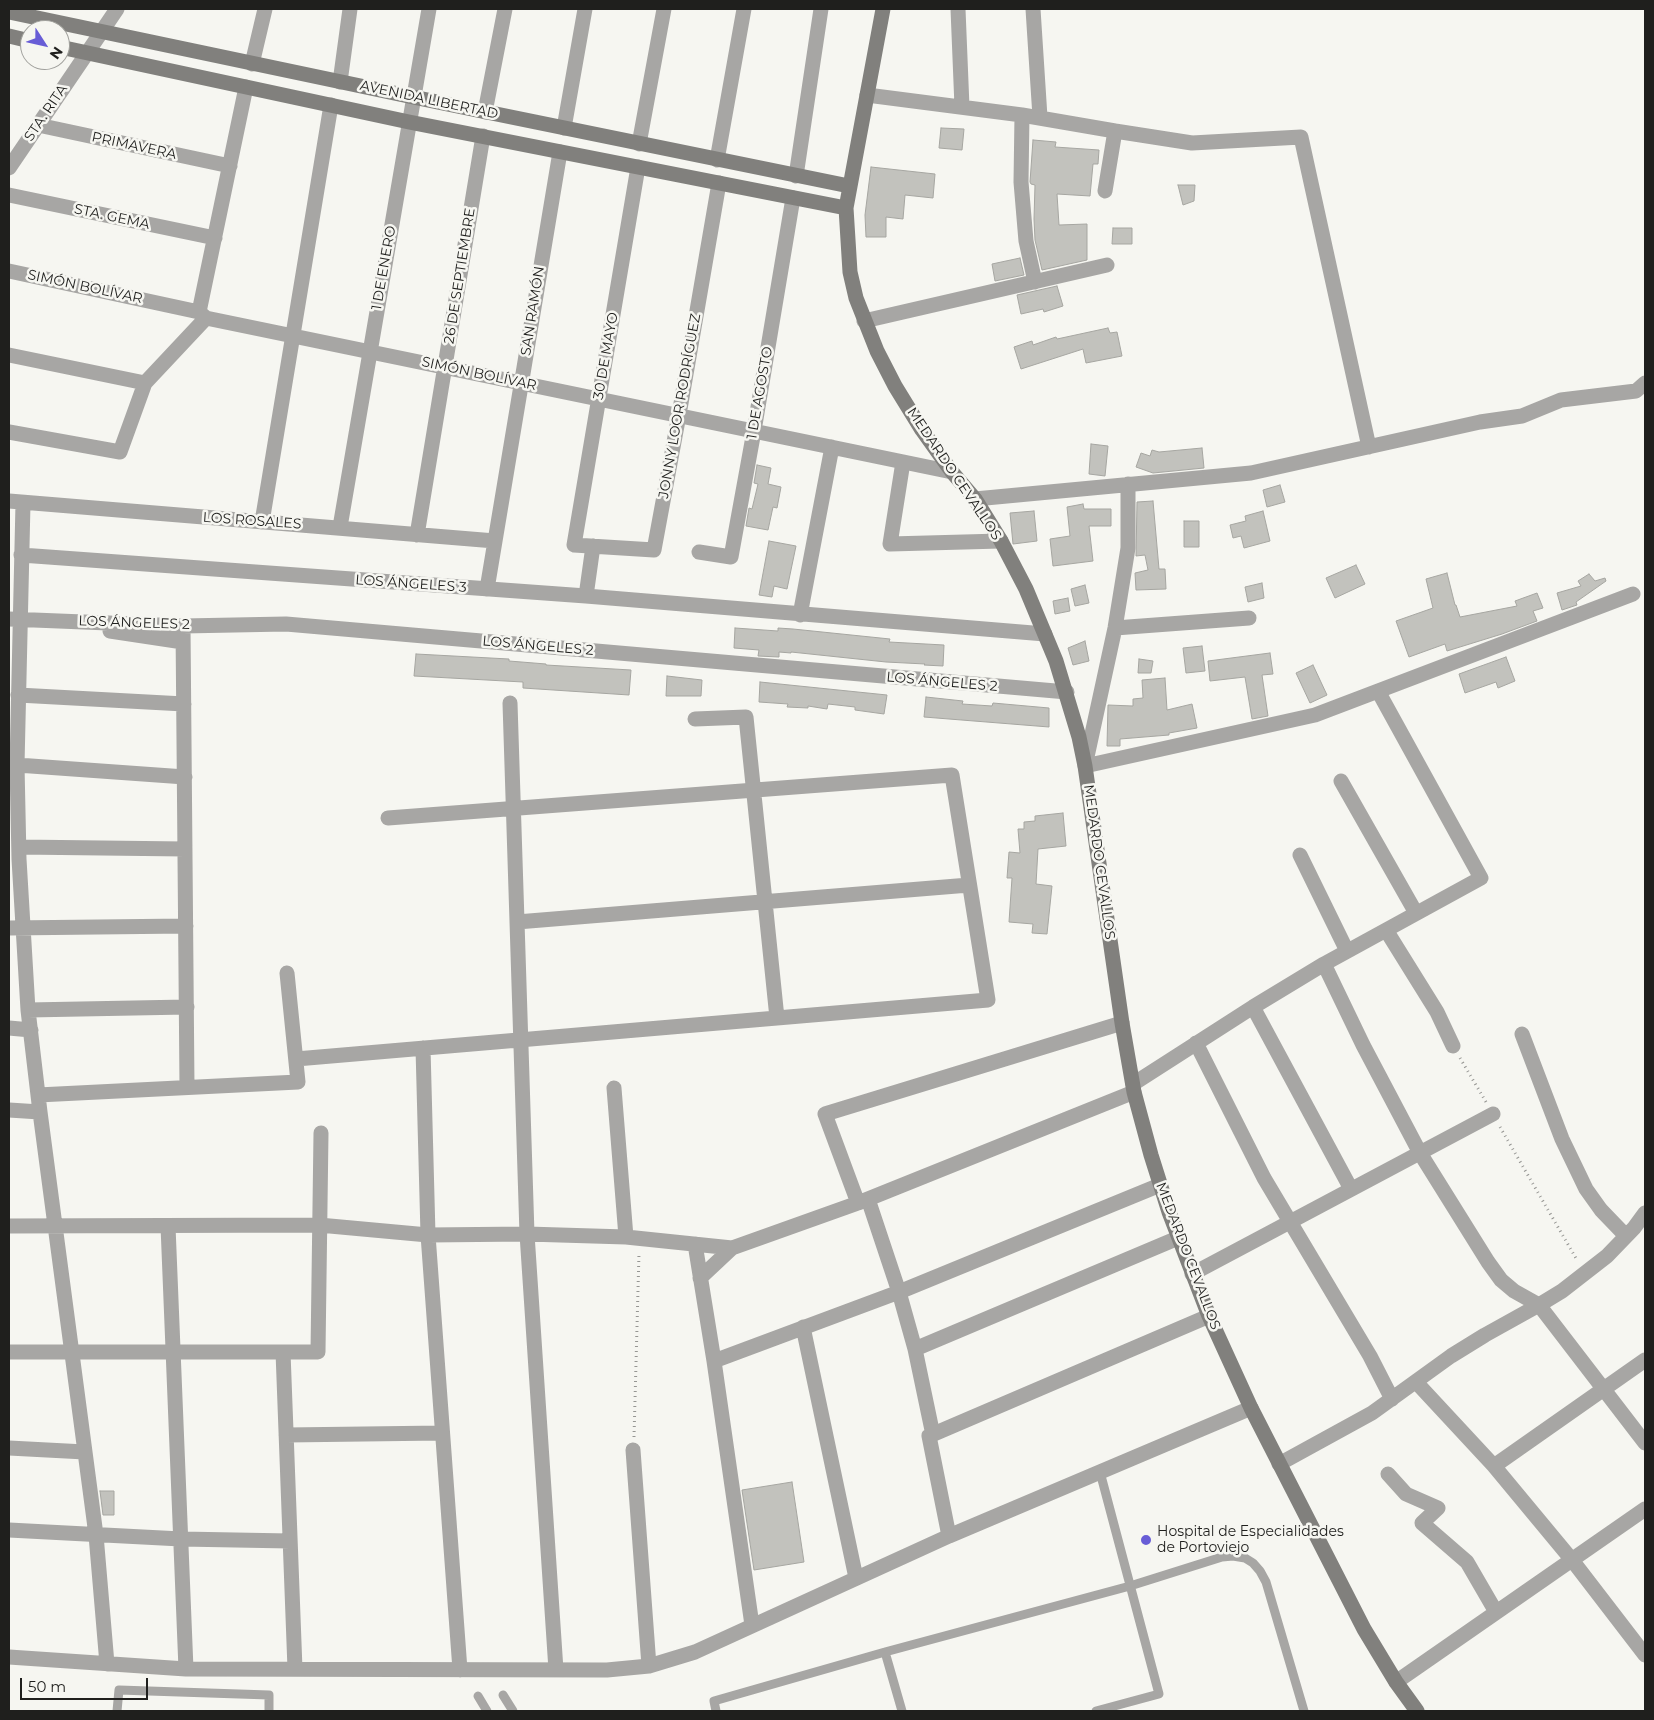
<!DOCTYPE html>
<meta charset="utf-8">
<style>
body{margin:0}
#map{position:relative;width:1654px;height:1720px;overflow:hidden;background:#f6f6f1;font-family:Montserrat,sans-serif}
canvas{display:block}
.frame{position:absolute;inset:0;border:10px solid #1f1f1d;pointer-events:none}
.north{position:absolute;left:20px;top:20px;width:50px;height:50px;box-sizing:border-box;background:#f6f6f1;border:1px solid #a0a09c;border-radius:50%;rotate:125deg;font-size:14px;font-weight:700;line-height:20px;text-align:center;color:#1f1f1d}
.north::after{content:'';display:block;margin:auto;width:18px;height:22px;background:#685dd6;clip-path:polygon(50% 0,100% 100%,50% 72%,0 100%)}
.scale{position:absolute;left:20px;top:1678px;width:128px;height:22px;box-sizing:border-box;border:2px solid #1f1f1d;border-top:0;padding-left:6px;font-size:15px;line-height:18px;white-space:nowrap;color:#1f1f1d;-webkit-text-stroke:4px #f6f6f1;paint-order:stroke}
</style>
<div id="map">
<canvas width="1654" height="1720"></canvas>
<div class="frame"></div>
<div class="north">N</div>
<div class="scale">50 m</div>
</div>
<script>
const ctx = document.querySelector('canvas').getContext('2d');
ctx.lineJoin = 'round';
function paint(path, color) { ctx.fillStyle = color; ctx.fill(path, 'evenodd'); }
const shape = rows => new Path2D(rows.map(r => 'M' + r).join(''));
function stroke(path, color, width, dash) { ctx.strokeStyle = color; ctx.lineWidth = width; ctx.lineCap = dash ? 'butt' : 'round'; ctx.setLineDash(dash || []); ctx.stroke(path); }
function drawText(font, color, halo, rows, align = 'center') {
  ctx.font = font + ' Montserrat,sans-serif'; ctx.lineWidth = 5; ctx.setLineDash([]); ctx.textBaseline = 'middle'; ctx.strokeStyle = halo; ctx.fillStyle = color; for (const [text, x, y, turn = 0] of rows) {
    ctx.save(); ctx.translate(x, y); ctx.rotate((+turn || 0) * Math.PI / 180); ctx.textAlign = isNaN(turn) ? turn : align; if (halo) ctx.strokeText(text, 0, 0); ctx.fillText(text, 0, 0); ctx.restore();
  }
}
const building = shape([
 [941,128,964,129,962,150,939,148,941,128],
 [1033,140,1056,142,1055,147,1099,150,1098,164,1093,164,1090,196,1057,194,1059,225,1087,224,1087,260,1042,270,1035,240,1034,219,1035,185,1031,184,1030,182,1033,140],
 [871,167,935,174,933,198,905,195,903,219,886,217,886,237,866,237,865,215,871,167],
 [1178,185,1195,185,1194,201,1183,205,1178,185],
 [1113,228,1132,228,1132,244,1112,244,1113,228],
 [1020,258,1024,275,995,281,992,264,1020,258],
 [1057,286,1063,306,1044,312,1043,309,1021,314,1017,295,1057,286],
 [1108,328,1110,333,1117,332,1122,356,1086,363,1083,349,1021,369,1014,347,1032,341,1033,345,1056,337,1057,339,1108,328],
 [1091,444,1108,446,1105,476,1089,474,1091,444],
 [1202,448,1204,468,1153,473,1136,467,1141,453,1150,456,1152,450,1159,452,1202,448],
 [757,465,771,468,768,484,781,487,777,508,773,507,768,530,746,526,749,508,752,509,758,484,754,483,757,465],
 [1280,485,1285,502,1267,507,1263,490,1280,485],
 [1153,501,1159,569,1165,569,1166,589,1136,590,1135,573,1148,570,1145,555,1136,556,1137,502,1153,501],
 [1083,504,1084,509,1111,509,1111,526,1089,526,1093,561,1053,566,1050,539,1070,536,1067,507,1083,504],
 [1034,511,1037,541,1013,544,1010,513,1034,511],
 [1263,511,1270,541,1244,548,1241,536,1233,538,1230,525,1246,521,1245,516,1263,511],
 [1184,521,1199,521,1199,547,1184,547,1184,521],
 [769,541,796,546,787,589,774,586,772,597,759,595,769,541],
 [1356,565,1365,584,1335,598,1326,578,1356,565],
 [1447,573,1455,605,1456,605,1460,617,1517,606,1515,601,1537,593,1543,608,1533,611,1537,621,1502,634,1447,651,1445,644,1409,657,1396,621,1433,608,1426,579,1447,573],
 [1589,574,1595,581,1605,578,1606,581,1576,602,1577,605,1562,610,1557,593,1581,586,1578,581,1589,574],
 [1262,583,1264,598,1248,602,1245,587,1262,583],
 [1085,585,1089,603,1075,606,1071,589,1085,585],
 [1068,598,1070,611,1055,614,1053,601,1068,598],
 [735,628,778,631,778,628,793,629,890,639,889,642,944,645,943,666,924,665,925,664,886,662,791,652,791,653,779,652,779,657,758,656,759,650,734,648,735,628],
 [1085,641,1089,661,1073,665,1068,648,1085,641],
 [1202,646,1205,671,1186,673,1183,648,1202,646],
 [1270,653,1273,674,1262,675,1268,716,1252,719,1245,677,1210,681,1208,661,1270,653],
 [416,654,509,659,509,661,546,664,546,665,631,670,629,695,523,688,523,682,414,676,416,654],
 [1506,657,1515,681,1498,688,1496,682,1465,693,1459,674,1506,657],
 [1139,659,1153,661,1151,673,1138,673,1139,659],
 [1313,665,1327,695,1310,703,1296,673,1313,665],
 [667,676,702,680,701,696,666,696,667,676],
 [1165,678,1167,710,1192,704,1197,728,1169,733,1169,735,1120,739,1120,746,1107,746,1108,705,1133,706,1133,699,1143,698,1142,680,1165,678],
 [760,682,887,695,884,714,855,710,855,707,828,704,827,709,808,706,808,708,787,707,788,704,759,702,760,682],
 [926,697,963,701,962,704,992,706,993,703,1049,708,1049,727,924,717,926,697],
 [1063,813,1066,846,1038,849,1036,884,1052,886,1047,934,1032,933,1033,924,1009,922,1012,878,1007,878,1009,852,1020,853,1018,829,1024,829,1024,822,1035,821,1035,816,1063,813],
 [792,1482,804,1562,754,1570,742,1490,792,1482],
 [100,1491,114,1491,114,1515,103,1515,100,1491]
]);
paint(building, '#c2c2bd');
stroke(building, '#a6a6a1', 1);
stroke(shape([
 [1460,1058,1486,1102],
 [1500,1127,1577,1260],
 [634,1437,639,1253]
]), '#969693', 3, [1, 4]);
stroke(shape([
 [885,1652,902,1711],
 [503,1695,513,1711],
 [478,1696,487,1711],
 [117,1711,119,1690,269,1695,269,1711],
 [716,1711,714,1701,885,1652,1130,1586,1222,1557,1233,1556,1245,1558,1253,1563,1260,1571,1266,1582,1304,1711],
 [1096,1711,1159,1694,1100,1472]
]), '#a7a6a4', 9);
stroke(shape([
 [958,9,962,107],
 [1033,9,1040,117],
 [252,64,265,9],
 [340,82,350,9],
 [867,95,1022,115,1115,131,1105,191],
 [485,112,505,9],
 [1022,115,1021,182,1026,241,1035,282],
 [38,125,230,166],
 [564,128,585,9],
 [1115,131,1192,143,1301,137,1369,447],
 [639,144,664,9],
 [717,160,744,9],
 [638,167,574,545,654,550,679,415,719,183],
 [9,168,117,9],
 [796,176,821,9],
 [9,195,215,238],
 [9,271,199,312,206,318,952,472],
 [199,312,246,87],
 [864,321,1107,265],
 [9,355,145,383],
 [9,432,120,452,145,383,206,318],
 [903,462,890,544,1001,541],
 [1128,484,1128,548,1115,628,1085,766,1315,715,1633,594],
 [975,499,1251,473,1480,422,1522,416,1561,400,1636,391,1645,383],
 [9,501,495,541],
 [23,503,17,765,19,859,28,1010,40,1112,96,1535,107,1664],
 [262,522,331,105],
 [340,527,429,9],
 [417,535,483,136],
 [699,552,731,557,754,431,793,198],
 [21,555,586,596,1045,634],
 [487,589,560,152],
 [586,596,593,546],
 [800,615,832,447],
 [9,619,183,626,286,624,1067,692],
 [183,626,187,1087],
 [1115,628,1249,618],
 [110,631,183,642],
 [18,695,184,704],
 [510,703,527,1234,556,1670],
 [695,719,746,717,777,1018],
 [17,765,185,777],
 [1341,781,1416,913],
 [19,847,185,849],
 [1300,855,1347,951],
 [517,922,969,885],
 [9,928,186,926],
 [1386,930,1437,1012,1453,1046],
 [1324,964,1363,1045,1420,1153,1488,1262,1501,1280,1514,1291,1539,1305,1645,1443],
 [1253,1007,1351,1189],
 [28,1010,187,1007],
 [9,1028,31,1030],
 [1522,1034,1562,1139,1586,1189,1601,1210,1626,1236],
 [1196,1043,1264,1178,1370,1356,1392,1399],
 [423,1048,428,1235,460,1670],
 [296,1059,988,1000,952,775,388,818],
 [1133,1084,1253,1007,1324,964,1481,878,1378,691],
 [614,1088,626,1237],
 [38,1095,298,1082,287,973],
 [9,1110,40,1112],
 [868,1199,899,1292,915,1349,933,1435],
 [858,1203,825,1114,1122,1023],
 [9,1226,319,1225,428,1235,527,1234,626,1237,732,1248],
 [168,1226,186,1669],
 [695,1244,714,1361,752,1625],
 [1192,1274,1493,1114],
 [700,1278,732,1248,858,1203,1134,1092],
 [803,1327,856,1578],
 [915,1349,1178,1238],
 [9,1352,318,1352,321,1133],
 [283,1352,295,1669],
 [714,1361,899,1292,1160,1185],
 [1416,1382,1494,1466,1572,1560,1645,1655],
 [286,1435,442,1433],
 [9,1448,85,1452],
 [633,1450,649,1666],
 [1279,1464,1372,1413,1451,1356,1485,1335,1539,1305,1562,1291,1607,1256,1634,1228,1645,1213],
 [1494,1466,1645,1360],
 [1388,1474,1406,1494,1438,1508,1422,1523,1467,1562,1496,1612],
 [9,1530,181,1539,290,1541],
 [949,1536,929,1436,1209,1316],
 [9,1657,186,1669,607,1670,649,1666,695,1652,949,1536,1251,1408],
 [1396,1682,1645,1509]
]), '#a7a6a4', 15);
stroke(shape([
 [883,9,846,208,850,272,856,298,877,351,895,386,922,430,952,472,975,499,1001,541,1026,589,1056,661,1079,737,1085,766,1122,1023,1134,1092,1151,1155,1169,1212,1209,1316,1251,1408,1364,1629,1396,1682,1417,1711],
 [9,12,413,97,849,186],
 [9,36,30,41],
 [60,47,409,122,846,208]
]), '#81807d', 15);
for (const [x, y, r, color] of [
 [1146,1540,6,"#685dd6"]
]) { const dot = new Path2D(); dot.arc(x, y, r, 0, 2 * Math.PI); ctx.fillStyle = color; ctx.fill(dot); stroke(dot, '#f6f6f1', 2); }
drawText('14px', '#1f1f1d', '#f6f6f1', [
 ["AVENIDA LIBERTAD",429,100,12],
 ["STA. RITA",46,113,-56],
 ["PRIMAVERA",134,146,12],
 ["STA. GEMA",112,217,12],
 ["1 DE ENERO",384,268,-80],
 ["26 DE SEPTIEMBRE",460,276,-81],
 ["SIMÓN BOLÍVAR",85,287,12],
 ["SAN RAMÓN",533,311,-81],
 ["30 DE MAYO",606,356,-80],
 ["SIMÓN BOLÍVAR",479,374,12],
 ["1 DE AGOSTO",760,393,-80],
 ["JONNY LOOR RODRÍGUEZ",680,406,-80],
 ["MEDARDO CEVALLOS",954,474,56],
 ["LOS ROSALES",252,521,4],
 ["LOS ÁNGELES 3",411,584,4],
 ["LOS ÁNGELES 2",134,623,2],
 ["LOS ÁNGELES 2",538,646,5],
 ["LOS ÁNGELES 2",942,682,5],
 ["MEDARDO CEVALLOS",1099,862,82],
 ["MEDARDO CEVALLOS",1188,1256,69]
]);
drawText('14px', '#1f1f1d', '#f6f6f1', [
 ["Hospital de Especialidades",1157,1532],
 ["de Portoviejo",1157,1548]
], 'left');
</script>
